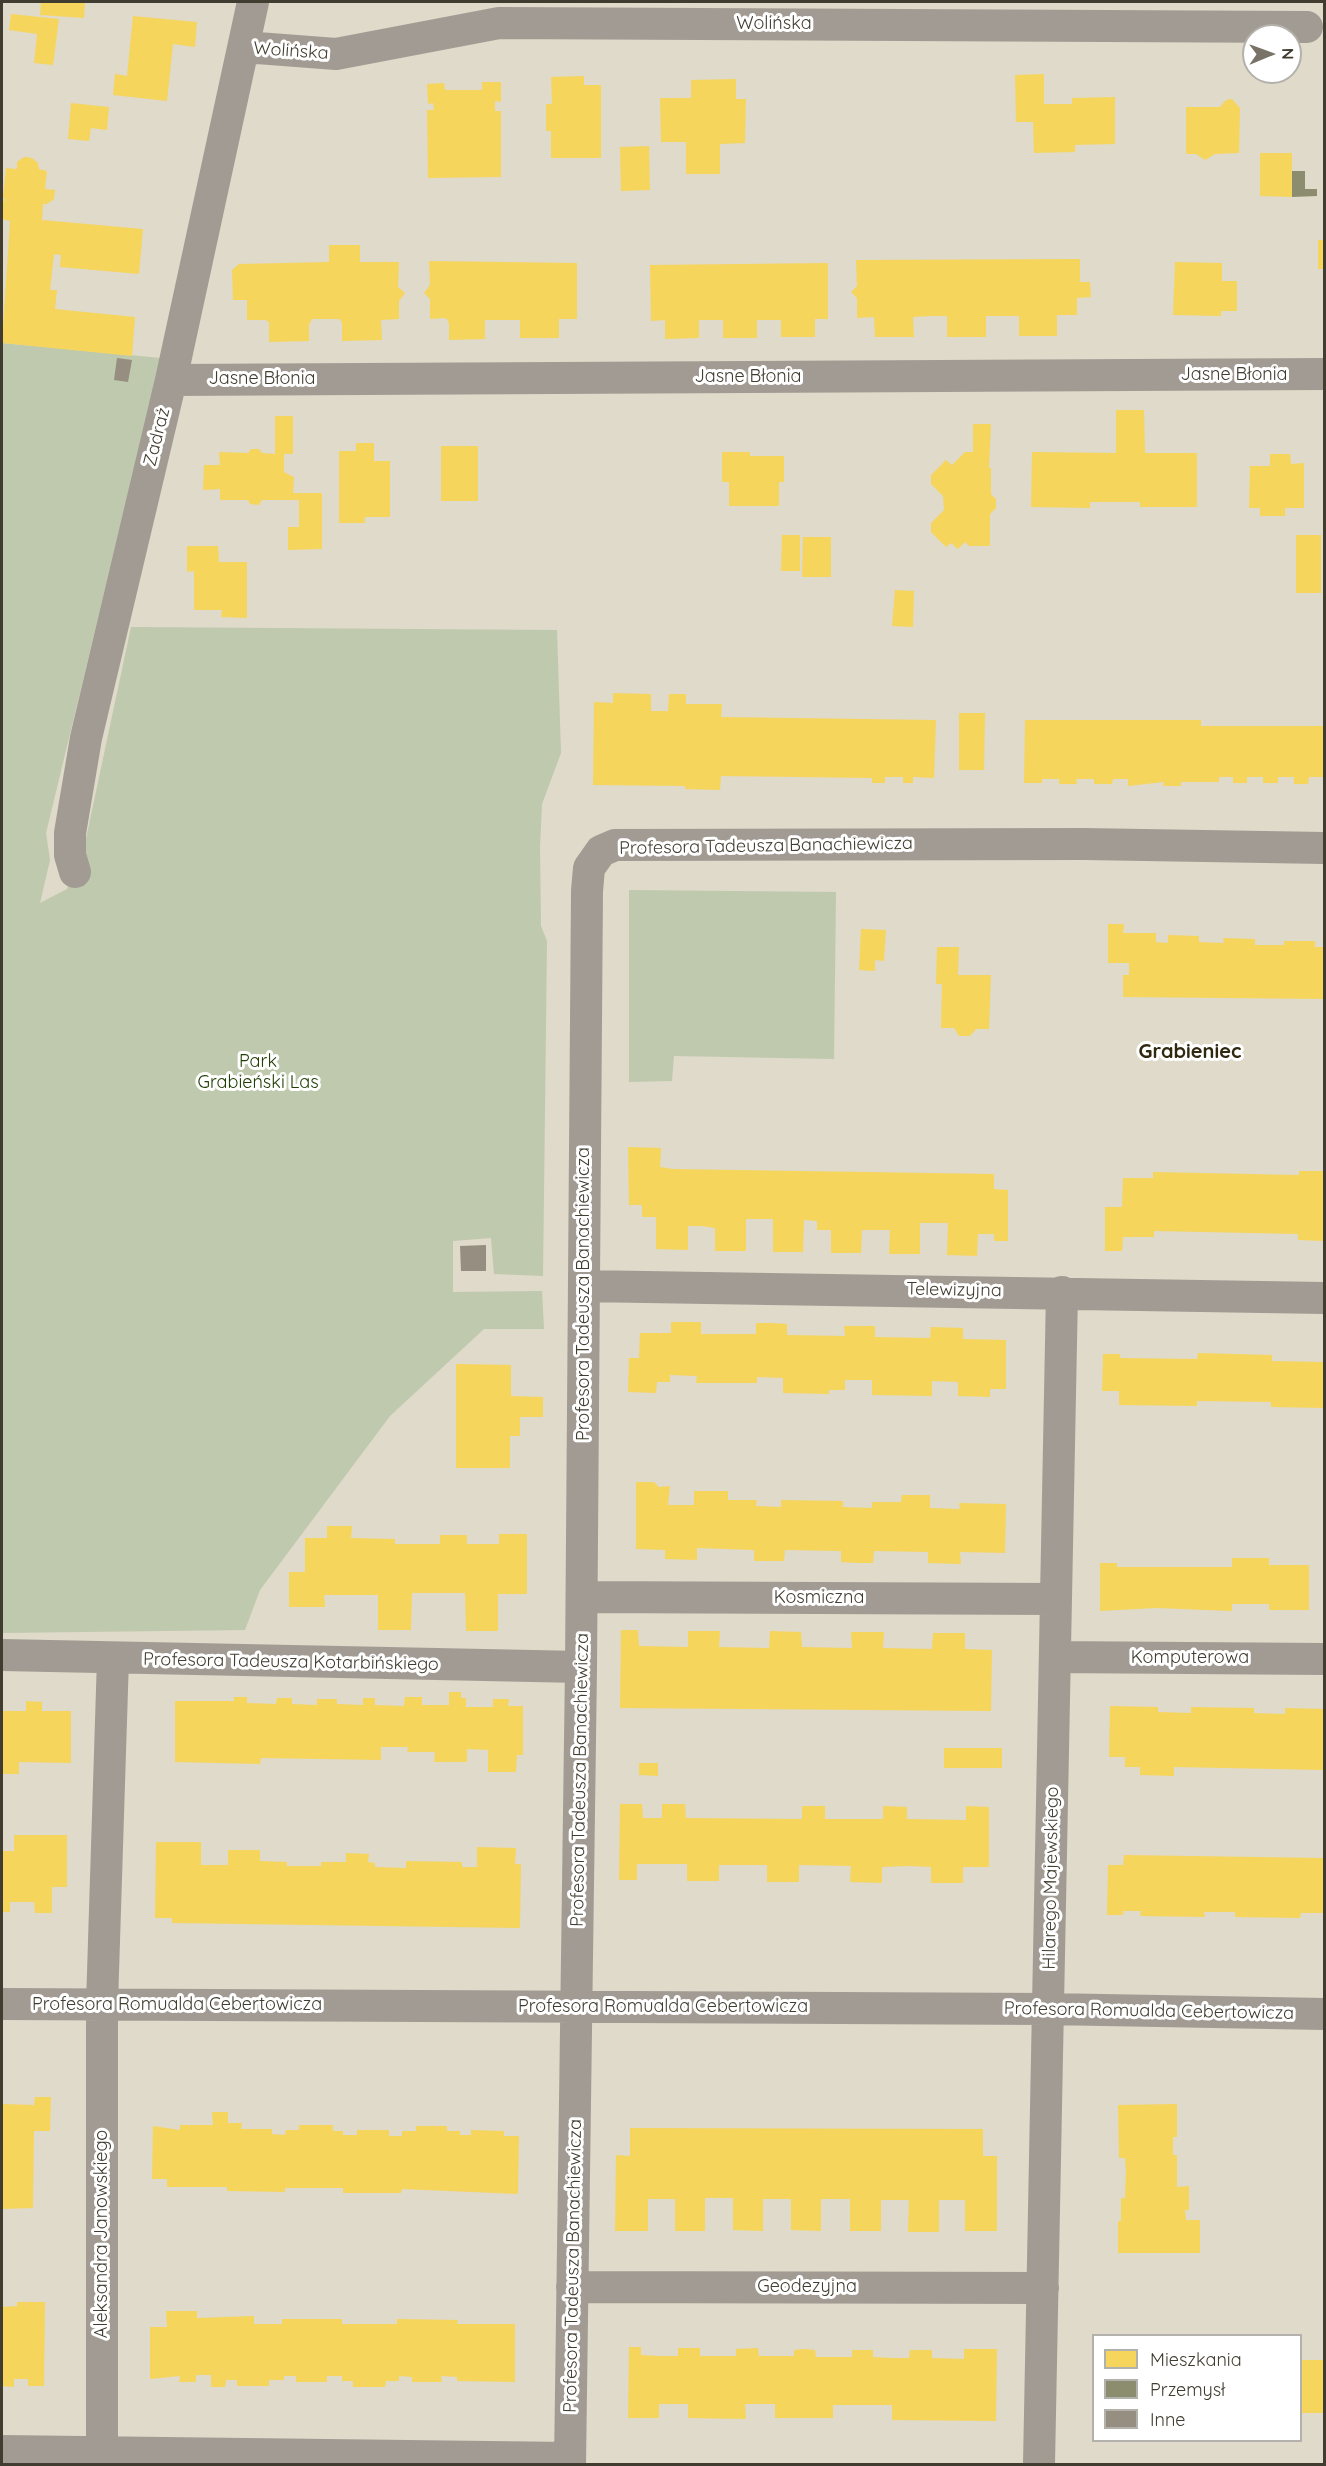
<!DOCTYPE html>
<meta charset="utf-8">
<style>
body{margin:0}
#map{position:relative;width:1326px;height:2466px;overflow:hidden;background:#dfdac9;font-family:Quicksand,sans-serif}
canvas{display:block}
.frame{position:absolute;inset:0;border:3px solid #403c30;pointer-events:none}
.legend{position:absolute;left:1092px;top:2334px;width:210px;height:108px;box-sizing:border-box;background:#fff;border:2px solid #b3b1ac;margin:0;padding:8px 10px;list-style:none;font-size:18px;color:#403c30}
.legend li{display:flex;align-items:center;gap:12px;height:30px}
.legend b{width:30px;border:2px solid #b3b1ac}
.north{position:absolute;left:1242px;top:24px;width:60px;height:60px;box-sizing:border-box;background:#fff;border:2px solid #b3b1ac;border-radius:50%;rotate:89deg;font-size:16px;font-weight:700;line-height:24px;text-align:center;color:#403c30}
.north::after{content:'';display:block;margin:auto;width:21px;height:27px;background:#787366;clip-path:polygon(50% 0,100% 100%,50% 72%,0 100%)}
</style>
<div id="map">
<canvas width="1326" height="2466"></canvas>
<div class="frame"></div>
<ul class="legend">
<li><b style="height:16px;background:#f6d55c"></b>Mieszkania</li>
<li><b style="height:16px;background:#8c8c6e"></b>Przemysł</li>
<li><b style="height:16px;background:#968e80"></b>Inne</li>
</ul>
<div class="north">N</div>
</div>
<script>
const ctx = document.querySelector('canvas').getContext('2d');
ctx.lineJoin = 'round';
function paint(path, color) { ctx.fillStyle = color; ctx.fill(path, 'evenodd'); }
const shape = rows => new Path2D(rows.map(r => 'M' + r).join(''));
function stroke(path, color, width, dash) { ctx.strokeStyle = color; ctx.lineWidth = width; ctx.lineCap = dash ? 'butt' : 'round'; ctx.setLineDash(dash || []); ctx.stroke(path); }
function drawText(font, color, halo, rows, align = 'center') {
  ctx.font = font + ' Quicksand,sans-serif'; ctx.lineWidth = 6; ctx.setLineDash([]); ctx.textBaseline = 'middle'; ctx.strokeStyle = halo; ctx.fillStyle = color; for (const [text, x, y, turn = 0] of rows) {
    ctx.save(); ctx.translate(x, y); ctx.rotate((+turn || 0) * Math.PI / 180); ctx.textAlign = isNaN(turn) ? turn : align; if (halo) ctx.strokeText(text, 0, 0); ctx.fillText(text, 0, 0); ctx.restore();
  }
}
paint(shape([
 [2,343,161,358,46,833,50,860,40,903,67,889,84,848,131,627,557,630,561,753,542,804,540,847,541,926,547,941,543,1276,494,1274,491,1238,453,1241,453,1292,542,1291,544,1329,484,1329,390,1416,260,1590,245,1630,2,1633],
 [629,890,836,892,834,1059,674,1056,672,1081,629,1082]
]), '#bfc9ad');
paint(shape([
 [41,2,85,2,84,18,40,15],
 [11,14,59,19,53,65,34,63,37,34,9,30],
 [133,16,197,22,195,47,173,44,167,101,113,95,115,74,127,76],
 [1044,74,1044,104,1072,104,1072,98,1115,97,1115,144,1075,145,1075,152,1034,153,1033,122,1016,122,1015,75],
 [584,76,584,85,601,85,601,158,551,158,551,131,546,131,546,104,552,104,551,77],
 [736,79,736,99,746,99,745,143,720,144,720,174,686,174,686,142,661,142,660,98,691,98,691,80],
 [482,82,501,82,501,102,495,101,495,111,501,111,501,177,428,178,427,110,434,110,433,103,428,104,427,84,444,83,445,90,482,90],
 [1232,99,1240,108,1239,153,1215,154,1205,160,1196,154,1186,154,1186,107,1220,107,1226,100],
 [71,103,109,107,107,130,91,128,89,141,68,139],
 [649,146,650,190,621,191,620,147],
 [1260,153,1292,153,1292,197,1260,196],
 [24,157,32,158,38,163,39,169,47,171,45,189,55,190,54,199,47,204,43,204,42,220,143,229,139,274,60,267,61,255,54,254,50,290,57,290,55,309,135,317,132,356,2,343,10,221,2,219,2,200,6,201,3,197,6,168,17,169,17,162],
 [1318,240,1324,240,1324,269,1318,269],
 [329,245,360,245,360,262,399,262,398,287,405,293,399,301,399,319,381,320,382,340,342,341,342,322,339,319,312,319,309,325,309,341,269,342,269,322,265,320,247,320,247,300,233,300,232,270,239,264,329,262],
 [1080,259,1080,282,1090,282,1091,297,1077,298,1077,315,1057,315,1057,336,1019,336,1019,316,986,316,986,337,947,337,947,316,932,316,913,317,914,337,875,337,874,317,857,318,857,298,851,292,857,286,856,260],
 [429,261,577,263,577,319,559,319,559,338,520,338,520,320,485,320,485,339,449,340,449,323,446,318,430,319,430,299,424,293,430,285],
 [1175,262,1222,263,1222,281,1237,281,1237,311,1221,311,1221,316,1173,315],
 [828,263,828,319,815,319,815,337,781,337,781,320,757,320,757,338,723,338,723,320,699,320,699,338,665,339,665,320,651,321,650,265],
 [1116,410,1144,410,1145,453,1197,453,1197,507,1140,507,1140,502,1090,502,1090,508,1031,507,1032,452,1116,453],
 [275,416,293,416,293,454,284,454,284,472,294,477,293,493,322,493,322,549,288,550,288,527,299,527,299,500,262,500,259,505,250,504,248,500,220,500,220,489,203,490,204,465,220,465,219,452,248,453,251,449,259,449,262,453,275,454],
 [973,424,991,424,989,468,991,468,991,494,996,499,996,508,990,514,990,546,969,546,965,542,958,549,951,543,946,547,931,532,931,523,944,510,943,496,931,484,931,475,946,460,952,465,965,452,973,452],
 [356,443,374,443,374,461,390,461,390,517,365,517,365,523,339,523,339,451,356,451],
 [441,446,478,446,478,501,441,501],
 [722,452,750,452,750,456,784,456,784,482,779,482,779,506,729,506,729,482,722,482],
 [1270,454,1290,454,1291,464,1304,463,1304,508,1285,508,1285,516,1260,516,1260,508,1249,508,1250,466,1270,466],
 [782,535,800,535,800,571,781,571],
 [1296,535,1321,535,1321,593,1296,593],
 [803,537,831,537,831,577,802,577],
 [187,546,218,546,219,562,247,562,247,618,221,617,222,610,194,610,194,571,187,572],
 [895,590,914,591,913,627,892,626],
 [613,693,651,694,651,711,668,711,669,694,686,694,686,704,722,704,721,717,936,720,934,778,913,777,913,783,903,783,903,777,885,777,885,783,872,783,872,778,721,776,720,790,685,789,685,786,593,785,594,702,613,703],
 [959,713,985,713,984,770,959,770],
 [1025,720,1201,720,1201,726,1324,726,1324,777,1309,777,1308,784,1294,784,1294,777,1278,777,1278,783,1263,783,1263,777,1247,777,1247,783,1233,783,1233,777,1219,777,1219,782,1181,782,1181,786,1163,786,1164,782,1128,786,1128,779,1113,779,1112,784,1094,784,1094,779,1076,779,1077,784,1059,784,1059,779,1042,779,1042,783,1024,783],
 [1108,924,1124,924,1123,933,1156,933,1156,942,1168,943,1168,935,1199,936,1199,942,1224,943,1223,938,1255,939,1255,945,1284,945,1284,941,1315,941,1315,947,1324,947,1324,999,1123,997,1123,975,1129,975,1129,963,1108,963],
 [861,929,886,930,884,961,875,960,875,971,859,970],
 [937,947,959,947,958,975,991,975,989,1029,976,1029,970,1036,959,1036,954,1028,941,1028,942,984,936,984],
 [628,1147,661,1148,660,1167,673,1169,994,1174,994,1189,1008,1190,1008,1241,994,1241,994,1234,978,1234,977,1256,947,1255,948,1223,920,1223,920,1254,889,1254,890,1230,862,1230,861,1253,831,1253,831,1230,817,1230,817,1221,804,1220,803,1252,773,1252,773,1219,746,1219,746,1251,715,1251,715,1228,701,1226,688,1226,688,1250,656,1249,656,1217,642,1217,642,1205,629,1205],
 [1299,1171,1324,1171,1324,1241,1298,1240,1298,1234,1154,1231,1154,1237,1123,1237,1122,1251,1105,1251,1105,1207,1122,1207,1123,1178,1153,1178,1153,1172,1299,1175],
 [671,1322,701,1322,701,1334,756,1334,756,1323,772,1323,787,1324,787,1335,845,1336,844,1326,875,1326,875,1337,930,1338,931,1327,963,1328,963,1339,1006,1340,1006,1389,990,1389,990,1397,958,1396,958,1382,932,1381,932,1396,872,1395,872,1380,845,1380,845,1390,829,1390,829,1394,783,1393,783,1378,757,1377,757,1383,696,1383,697,1376,670,1375,670,1382,657,1382,656,1393,628,1392,629,1358,639,1358,640,1333,671,1333],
 [1198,1353,1272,1355,1272,1361,1324,1362,1324,1408,1271,1407,1271,1402,1197,1401,1197,1406,1119,1405,1119,1391,1102,1391,1103,1354,1120,1354,1120,1358,1197,1359],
 [456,1364,511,1365,511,1396,543,1397,543,1417,520,1417,520,1436,510,1436,510,1468,456,1468],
 [636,1482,654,1482,659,1487,670,1486,668,1505,694,1505,694,1491,728,1491,728,1500,757,1500,756,1506,781,1507,781,1500,843,1501,843,1507,872,1508,872,1502,901,1502,902,1495,930,1495,930,1508,960,1509,959,1503,1006,1504,1005,1553,960,1552,961,1564,928,1563,928,1552,874,1551,873,1563,857,1563,841,1562,841,1551,785,1550,784,1561,754,1561,754,1550,697,1548,697,1560,665,1559,665,1550,636,1549],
 [327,1526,352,1526,351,1538,395,1539,395,1544,440,1544,440,1535,467,1535,467,1544,499,1544,499,1534,527,1534,527,1594,498,1594,498,1631,466,1631,465,1593,412,1593,411,1630,378,1630,378,1595,324,1595,325,1607,289,1607,289,1572,305,1572,305,1538,327,1538],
 [1232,1558,1269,1558,1269,1565,1309,1565,1309,1610,1269,1610,1269,1604,1232,1604,1232,1611,1156,1608,1100,1611,1100,1563,1117,1563,1117,1567,1232,1567],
 [621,1630,638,1630,639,1646,688,1647,688,1631,720,1631,719,1647,769,1648,770,1631,801,1632,802,1647,852,1648,851,1632,884,1632,883,1648,932,1649,933,1633,965,1633,965,1649,992,1650,991,1711,620,1708],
 [449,1692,461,1692,461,1698,466,1698,466,1707,493,1707,493,1699,509,1699,508,1706,523,1706,523,1755,517,1755,516,1772,488,1772,488,1750,467,1749,467,1762,434,1762,435,1752,407,1752,408,1747,381,1747,381,1760,261,1758,260,1764,175,1762,175,1701,234,1701,234,1697,247,1697,247,1703,276,1704,277,1698,292,1698,292,1704,317,1705,317,1699,337,1699,337,1704,363,1705,363,1698,375,1698,375,1705,404,1706,405,1697,422,1697,422,1705,449,1705],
 [26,1701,42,1702,42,1711,71,1711,71,1763,19,1762,19,1774,2,1774,2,1711,26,1711],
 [1110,1706,1158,1707,1158,1712,1191,1713,1191,1707,1254,1708,1254,1713,1285,1714,1285,1708,1324,1709,1324,1770,1174,1767,1174,1776,1140,1775,1140,1767,1125,1767,1125,1757,1109,1757],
 [944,1748,1002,1748,1002,1768,944,1768],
 [639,1763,658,1763,658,1776,639,1775],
 [620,1804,642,1804,643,1818,662,1818,662,1804,685,1804,686,1818,802,1819,802,1806,825,1806,825,1819,883,1819,883,1806,907,1807,907,1819,966,1820,966,1806,989,1807,989,1867,963,1867,963,1883,931,1883,931,1867,907,1866,882,1867,882,1883,850,1882,851,1866,799,1865,799,1882,767,1882,767,1865,719,1865,719,1881,687,1881,687,1864,637,1864,637,1880,619,1880],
 [14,1835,67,1835,67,1887,52,1887,52,1913,35,1913,34,1902,10,1902,10,1912,2,1912,2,1851,14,1851],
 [156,1842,201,1842,201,1865,228,1865,228,1850,260,1850,260,1861,287,1862,287,1866,321,1866,321,1862,346,1862,346,1853,369,1854,368,1862,375,1863,375,1867,406,1868,406,1861,462,1862,462,1867,477,1867,477,1847,516,1848,515,1864,521,1864,520,1928,172,1923,172,1918,155,1918],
 [1124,1855,1324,1858,1324,1913,1301,1913,1300,1918,1235,1917,1235,1912,1204,1912,1205,1917,1140,1916,1141,1911,1123,1911,1123,1915,1107,1915,1108,1865,1123,1865],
 [35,2097,51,2097,50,2131,34,2131,33,2208,2,2209,2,2104,34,2105],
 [1177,2104,1177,2137,1173,2137,1173,2155,1177,2155,1177,2187,1189,2186,1189,2210,1185,2210,1186,2220,1200,2220,1200,2253,1118,2253,1118,2221,1121,2221,1121,2198,1125,2198,1126,2170,1125,2158,1119,2158,1118,2105],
 [212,2112,228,2112,228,2123,242,2123,241,2129,272,2129,272,2134,285,2135,286,2130,299,2130,299,2125,333,2125,333,2131,343,2131,343,2135,357,2135,357,2130,389,2130,389,2136,402,2136,402,2131,416,2131,416,2126,447,2126,447,2131,460,2131,460,2135,471,2135,471,2130,504,2131,504,2136,519,2136,518,2194,402,2189,401,2193,343,2193,343,2188,285,2188,285,2192,227,2191,227,2187,167,2187,167,2179,152,2179,153,2126,180,2130,180,2125,213,2125],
 [630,2128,983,2129,983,2156,997,2156,997,2231,965,2231,965,2200,939,2200,939,2232,908,2232,909,2200,881,2200,881,2231,850,2231,850,2199,821,2199,821,2231,791,2230,791,2199,763,2199,763,2231,733,2230,733,2198,705,2198,705,2231,675,2231,675,2199,648,2199,648,2231,615,2231,616,2155,630,2156],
 [17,2302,45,2302,44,2386,28,2386,28,2379,14,2379,14,2387,2,2386,2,2307,17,2306],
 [166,2311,197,2311,197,2318,254,2316,254,2324,282,2324,282,2319,342,2319,342,2324,397,2324,397,2319,458,2320,457,2324,515,2324,515,2382,457,2381,457,2377,441,2376,442,2382,412,2382,412,2377,399,2376,399,2381,386,2381,385,2387,353,2387,353,2381,342,2381,342,2376,327,2376,327,2382,296,2382,296,2376,284,2376,284,2380,269,2380,269,2386,237,2386,237,2380,226,2380,225,2387,211,2387,211,2375,196,2375,196,2382,179,2382,180,2376,150,2379,150,2327,167,2327],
 [629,2347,641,2347,641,2355,660,2356,678,2356,678,2348,700,2348,700,2356,736,2356,736,2349,758,2348,759,2356,794,2356,794,2350,804,2349,815,2350,816,2357,852,2357,852,2350,873,2350,873,2357,892,2358,909,2358,910,2350,932,2350,932,2358,964,2359,964,2349,997,2349,996,2421,892,2420,892,2405,833,2405,833,2418,775,2418,775,2404,745,2404,746,2419,688,2418,688,2404,659,2404,659,2418,628,2418],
 [1300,2360,1324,2360,1324,2413,1300,2413]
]), '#f6d55c');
paint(shape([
 [1292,171,1305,171,1305,189,1317,189,1317,196,1292,197]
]), '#8c8c6e');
paint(shape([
 [117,358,132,360,128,382,114,380],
 [486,1245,486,1271,461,1271,460,1246]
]), '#968e80');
stroke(shape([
 [244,47,336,54,499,23,1307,27],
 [171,380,1324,374],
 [75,872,70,855,70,833,86,738,171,380,253,2],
 [584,1286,1324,1298],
 [582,1597,1056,1599],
 [2,1655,581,1667],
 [1055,1657,1324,1659],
 [2,2004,1048,2009,1324,2014],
 [572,2287,1043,2288],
 [2,2451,570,2458],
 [102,2464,102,2004,113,1658],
 [570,2464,581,1667,587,891,589,868,601,851,615,845,1084,844,1324,848],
 [1039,2464,1062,1292]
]), '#a29b94', 32);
drawText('18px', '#403c30', '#fff', [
 ["Wolińska",774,24],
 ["Wolińska",291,51,4],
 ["Jasne Błonia",1234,375],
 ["Jasne Błonia",748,377],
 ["Jasne Błonia",262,379],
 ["Zadraż",157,437,-76],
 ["Profesora Tadeusza Banachiewicza",766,846,-1],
 ["Telewizyjna",954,1290,1],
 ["Profesora Tadeusza Banachiewicza",584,1294,-90],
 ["Kosmiczna",819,1598],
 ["Komputerowa",1190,1658],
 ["Profesora Tadeusza Kotarbińskiego",291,1662,1],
 ["Profesora Tadeusza Banachiewicza",580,1780,-89],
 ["Hilarego Majewskiego",1051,1878,-89],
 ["Profesora Romualda Cebertowicza",177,2005],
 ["Profesora Romualda Cebertowicza",663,2007],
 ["Profesora Romualda Cebertowicza",1149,2011,1],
 ["Aleksandra Janowskiego",102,2234,-90],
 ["Profesora Tadeusza Banachiewicza",573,2266,-89],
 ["Geodezyjna",807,2287]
]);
drawText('18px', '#203e03', '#fff', [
 ["Park",258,1062],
 ["Grabieński Las",258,1083]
]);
drawText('bold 20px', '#30290f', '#fff', [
 ["Grabieniec",1190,1052]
]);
</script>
